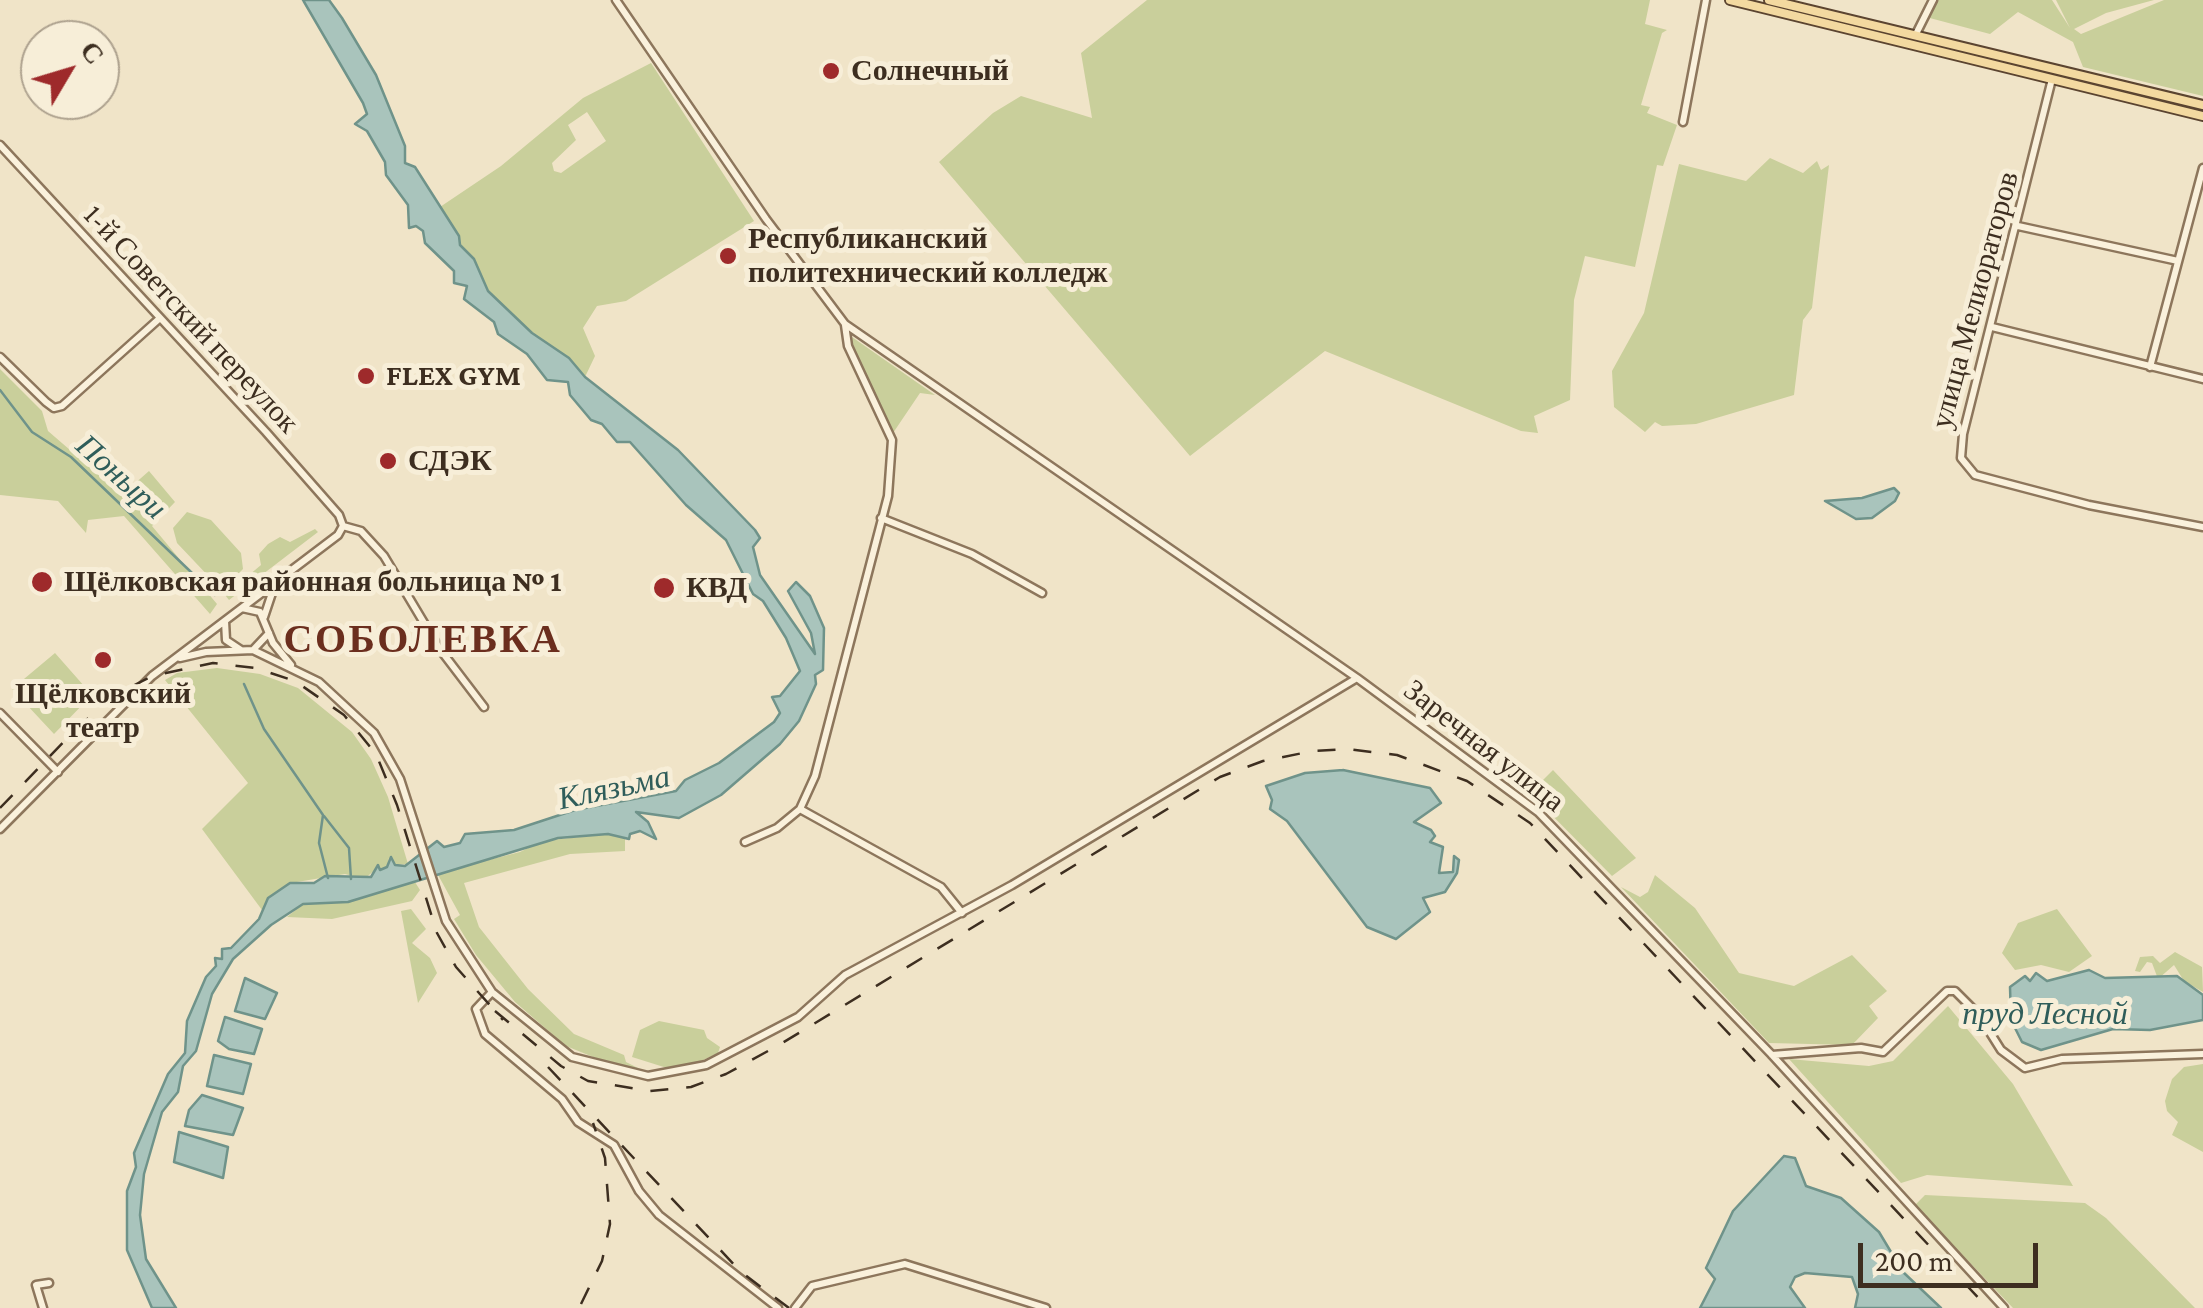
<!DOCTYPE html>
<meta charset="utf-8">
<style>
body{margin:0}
#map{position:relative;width:2203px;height:1308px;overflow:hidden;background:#f0e4c8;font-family:"Crimson Pro",serif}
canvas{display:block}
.north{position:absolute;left:20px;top:20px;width:100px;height:100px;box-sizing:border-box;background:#f7eed8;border:2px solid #ada18e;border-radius:50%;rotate:52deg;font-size:28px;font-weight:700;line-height:40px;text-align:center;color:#3d2e20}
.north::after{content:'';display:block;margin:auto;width:35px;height:45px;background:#9e2a2b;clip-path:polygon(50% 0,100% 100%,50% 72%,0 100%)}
.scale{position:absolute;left:1858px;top:1243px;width:180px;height:45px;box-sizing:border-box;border:5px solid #3d2e20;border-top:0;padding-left:12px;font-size:30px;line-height:35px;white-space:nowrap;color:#3d2e20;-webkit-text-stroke:8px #f7eed8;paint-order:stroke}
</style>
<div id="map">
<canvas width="2203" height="1308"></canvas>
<div class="north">С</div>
<div class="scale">200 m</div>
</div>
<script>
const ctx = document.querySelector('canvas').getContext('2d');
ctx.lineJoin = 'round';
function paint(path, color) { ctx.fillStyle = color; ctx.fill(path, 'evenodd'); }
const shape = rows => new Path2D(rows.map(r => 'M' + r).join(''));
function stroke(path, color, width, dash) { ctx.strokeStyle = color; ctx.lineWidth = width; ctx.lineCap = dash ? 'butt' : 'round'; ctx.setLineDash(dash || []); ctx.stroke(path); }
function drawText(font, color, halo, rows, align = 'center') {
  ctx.font = font + ' "Crimson Pro",serif'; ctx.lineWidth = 10; ctx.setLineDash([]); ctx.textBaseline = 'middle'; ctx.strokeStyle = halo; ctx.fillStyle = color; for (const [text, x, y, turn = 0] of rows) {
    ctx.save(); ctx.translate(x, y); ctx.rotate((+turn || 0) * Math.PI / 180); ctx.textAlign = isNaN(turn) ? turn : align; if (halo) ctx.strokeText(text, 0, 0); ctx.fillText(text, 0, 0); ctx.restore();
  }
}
paint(shape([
 [1147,0,1650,0,1645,24,1667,30,1662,33,1641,105,1650,107,1647,113,1677,125,1663,166,1657,165,1635,267,1585,256,1574,300,1570,400,1534,416,1538,433,1521,431,1325,351,1190,456,939,162,993,113,1021,96,1092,118,1081,53],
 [1936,0,2052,0,2070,28,2056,0,2154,0,2106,13,2074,29,2081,34,2164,0,2203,0,2203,96,2083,67,2073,42,2018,12,1990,34,1926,17],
 [651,63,754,221,626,301,597,306,583,328,595,356,585,377,569,358,532,333,488,291,474,259,460,245,440,207,501,166,583,98],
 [587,112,606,141,561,173,554,171,552,163,576,140,568,125],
 [1770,158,1803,173,1817,161,1821,170,1829,165,1812,308,1803,320,1794,395,1696,424,1662,426,1655,422,1645,432,1614,407,1612,371,1644,313,1679,164,1746,181],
 [852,337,935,395,920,393,893,433,850,345],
 [0,369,42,411,48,431,113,487,124,493,149,471,175,502,152,526,217,604,210,614,124,516,88,520,86,533,58,501,0,495],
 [187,512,211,520,241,553,243,569,230,582,213,581,177,543,173,528],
 [315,529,318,532,229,600,225,595,261,565,259,554,268,544,280,537,290,542],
 [55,653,92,695,54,734,12,689],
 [217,668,260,674,298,688,352,732,371,759,388,797,408,864,395,865,389,858,387,868,379,870,380,866,364,879,345,874,291,883,272,895,262,910,202,829,248,783,165,680,177,673],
 [1553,770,1636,858,1612,876,1530,793],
 [608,834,625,838,625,851,570,854,464,883,479,927,528,989,574,1034,624,1055,626,1062,640,1069,613,1065,566,1046,515,1002,476,955,454,919,460,915,437,873,520,852,542,841],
 [1655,875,1695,908,1739,973,1794,986,1852,955,1887,991,1869,1006,1878,1018,1852,1045,1769,1043,1621,887,1640,897,1648,892],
 [413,879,420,890,412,901,332,919,287,917,303,904,346,902],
 [411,909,426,929,412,943,430,958,437,973,418,1003,401,911],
 [2057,909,2092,956,2069,972,2041,965,2015,970,2002,953,2018,923],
 [2175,952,2202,967,2203,992,2184,981,2174,965,2158,979,2152,963,2147,962,2140,972,2135,971,2140,957,2153,956,2160,963],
 [1948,1006,2013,1084,2073,1186,1927,1175,1901,1183,1789,1059,1869,1066,1893,1061],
 [659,1021,704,1030,707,1038,720,1047,718,1053,697,1063,667,1068,632,1057,640,1030],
 [2203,1064,2203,1152,2172,1135,2178,1122,2167,1111,2165,1101,2172,1079,2184,1067],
 [1925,1195,2085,1203,2106,1218,2195,1308,2013,1308,1915,1205]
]), '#c9cf9b');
const water = shape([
 [303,0,329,0,342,18,376,75,405,146,405,163,415,167,459,236,460,245,474,259,488,291,532,333,569,358,585,377,678,450,755,530,760,538,753,547,760,575,815,654,811,633,788,591,796,582,810,596,824,628,823,670,815,675,816,684,799,721,780,744,721,795,679,818,636,812,648,822,656,839,640,831,630,834,629,839,608,834,558,838,348,902,303,904,271,925,233,959,212,994,196,1051,183,1066,178,1092,162,1112,144,1174,140,1215,146,1259,176,1308,152,1308,127,1250,127,1191,136,1167,134,1153,168,1074,185,1053,187,1021,206,977,216,966,215,958,222,959,222,949,231,948,259,919,268,898,290,883,314,883,325,876,371,877,378,865,380,870,387,867,391,857,395,865,405,866,437,841,444,847,460,843,465,834,514,830,575,810,676,791,685,780,719,763,774,722,780,713,772,697,780,696,800,671,786,638,763,601,753,594,726,540,686,505,630,442,617,442,602,424,591,420,570,395,568,382,547,380,527,354,498,334,494,322,464,299,467,286,454,283,454,271,425,243,423,231,416,226,409,228,408,205,386,175,385,162,367,131,355,124,367,114,363,103,303,0],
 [1894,488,1899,493,1895,501,1872,518,1856,519,1825,501,1862,498,1894,488],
 [1343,770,1430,788,1441,803,1414,822,1431,830,1435,836,1430,842,1443,847,1439,873,1453,872,1454,856,1459,860,1457,873,1445,892,1423,898,1430,912,1396,939,1367,927,1287,821,1270,809,1272,800,1266,786,1305,773,1343,770],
 [2089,970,2105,978,2177,976,2203,995,2203,1020,2150,1030,2113,1029,2041,1050,2022,1042,2011,1020,2010,987,2025,976,2030,981,2036,973,2047,981,2089,970],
 [245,978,277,993,265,1019,235,1011,245,978],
 [225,1017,262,1029,254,1054,229,1049,218,1041,225,1017],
 [214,1055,251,1064,243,1094,207,1086,214,1055],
 [202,1095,243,1108,233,1135,185,1126,189,1110,202,1095],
 [179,1132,228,1147,223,1178,174,1162,179,1132],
 [1784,1156,1795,1158,1806,1186,1841,1198,1879,1232,1903,1272,1941,1308,1855,1308,1858,1294,1852,1277,1805,1273,1795,1277,1790,1287,1805,1308,1700,1308,1715,1279,1706,1268,1733,1211,1784,1156]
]);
paint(water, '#a9c4bc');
stroke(water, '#6f938a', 2.5);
stroke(shape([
 [0,390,32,432,71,457,215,595],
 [244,684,264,729,323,815,319,843,328,878],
 [324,816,349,848,351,879]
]), '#6f938a', 2.5);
const minor = shape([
 [616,0,766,219,845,324,1357,678,1538,812,1772,1055,2004,1308],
 [1916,34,1933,0],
 [2052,79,1963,434,1961,458,1975,475,2089,505,2203,527],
 [1683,122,1706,0],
 [0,145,266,432,339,515,343,526],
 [2018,226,2178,261],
 [1992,327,2203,379],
 [0,357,46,402,54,408,62,406,160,318],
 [2150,367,2203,168],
 [881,518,972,554,1042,593],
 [343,526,361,531,384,556,439,648,484,707],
 [242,608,260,612,273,643,291,665],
 [264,617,274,587],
 [225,621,226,640,241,650],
 [253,650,319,682,374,733,400,779,446,921,492,992,572,1057,648,1076,706,1065,798,1017,845,975,1012,885,1357,678],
 [180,658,206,652,253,650,269,633],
 [0,713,58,772],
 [800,809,941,887,962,913],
 [0,829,152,676,338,535,343,526],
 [745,842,777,828,800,809,815,776,888,496,892,440,848,346,845,325],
 [492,992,476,1009,485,1034,562,1099,578,1122,614,1145,639,1191,659,1215,778,1308],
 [1772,1055,1861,1048,1883,1052,1947,991,1955,991,1979,1015,2001,1050,2025,1068,2062,1059,2203,1054],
 [43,1308,36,1285,49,1283],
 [795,1308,812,1286,905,1264,1046,1308]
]);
const major = shape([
 [1730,0,2203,116],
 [1769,0,2203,105]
]);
stroke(minor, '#8d765c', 11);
stroke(major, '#5b4430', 12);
stroke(minor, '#faf1dc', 6);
stroke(major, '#f3d9a0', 8);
stroke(shape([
 [0,808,78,727,115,695,152,676,213,663,255,668,295,681,344,715,376,754,397,805,437,933,456,967,503,1020],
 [495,1011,561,1066,588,1081,650,1091,691,1087,726,1074,779,1045,1220,777,1263,761,1313,751,1347,749,1397,755,1467,781,1530,823,1988,1308],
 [548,1067,741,1272,789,1308],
 [581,1304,602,1261,610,1224,605,1158,593,1123]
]), '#3d2e20', 2.5, [18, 18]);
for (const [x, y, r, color] of [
 [831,71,10,"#9e2a2b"],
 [728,256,10,"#9e2a2b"],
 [366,376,10,"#9e2a2b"],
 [388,461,10,"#9e2a2b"],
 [42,582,12,"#9e2a2b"],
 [664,588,12,"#9e2a2b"],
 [103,660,10,"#9e2a2b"]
]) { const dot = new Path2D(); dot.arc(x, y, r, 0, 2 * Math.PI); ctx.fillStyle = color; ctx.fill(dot); stroke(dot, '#f7eed8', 4); }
drawText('bold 30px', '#3d2e20', '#f7eed8', [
 ["Солнечный",851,71],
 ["Республиканский",748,239],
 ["политехнический колледж",748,273],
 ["FLEX GYM",386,376],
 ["СДЭК",408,461],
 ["Щёлковская районная больница № 1",64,582],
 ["КВД",686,588],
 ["Щёлковский",103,694,"center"],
 ["театр",103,728,"center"]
], 'left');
drawText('30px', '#3d2e20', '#f7eed8', [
 ["улица Мелиораторов",1975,300,-75],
 ["1-й Советский переулок",191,319,47],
 ["Заречная улица",1484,746,38]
]);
drawText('italic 32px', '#2f5d5a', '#f7eed8', [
 ["Поныри",121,477,42],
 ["Клязьма",614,788,-12],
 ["пруд Лесной",2045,1014]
]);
ctx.letterSpacing = '2.5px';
drawText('bold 40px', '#6b2e1e', '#f7eed8', [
 ["СОБОЛЕВКА",423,640]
]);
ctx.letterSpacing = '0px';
</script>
